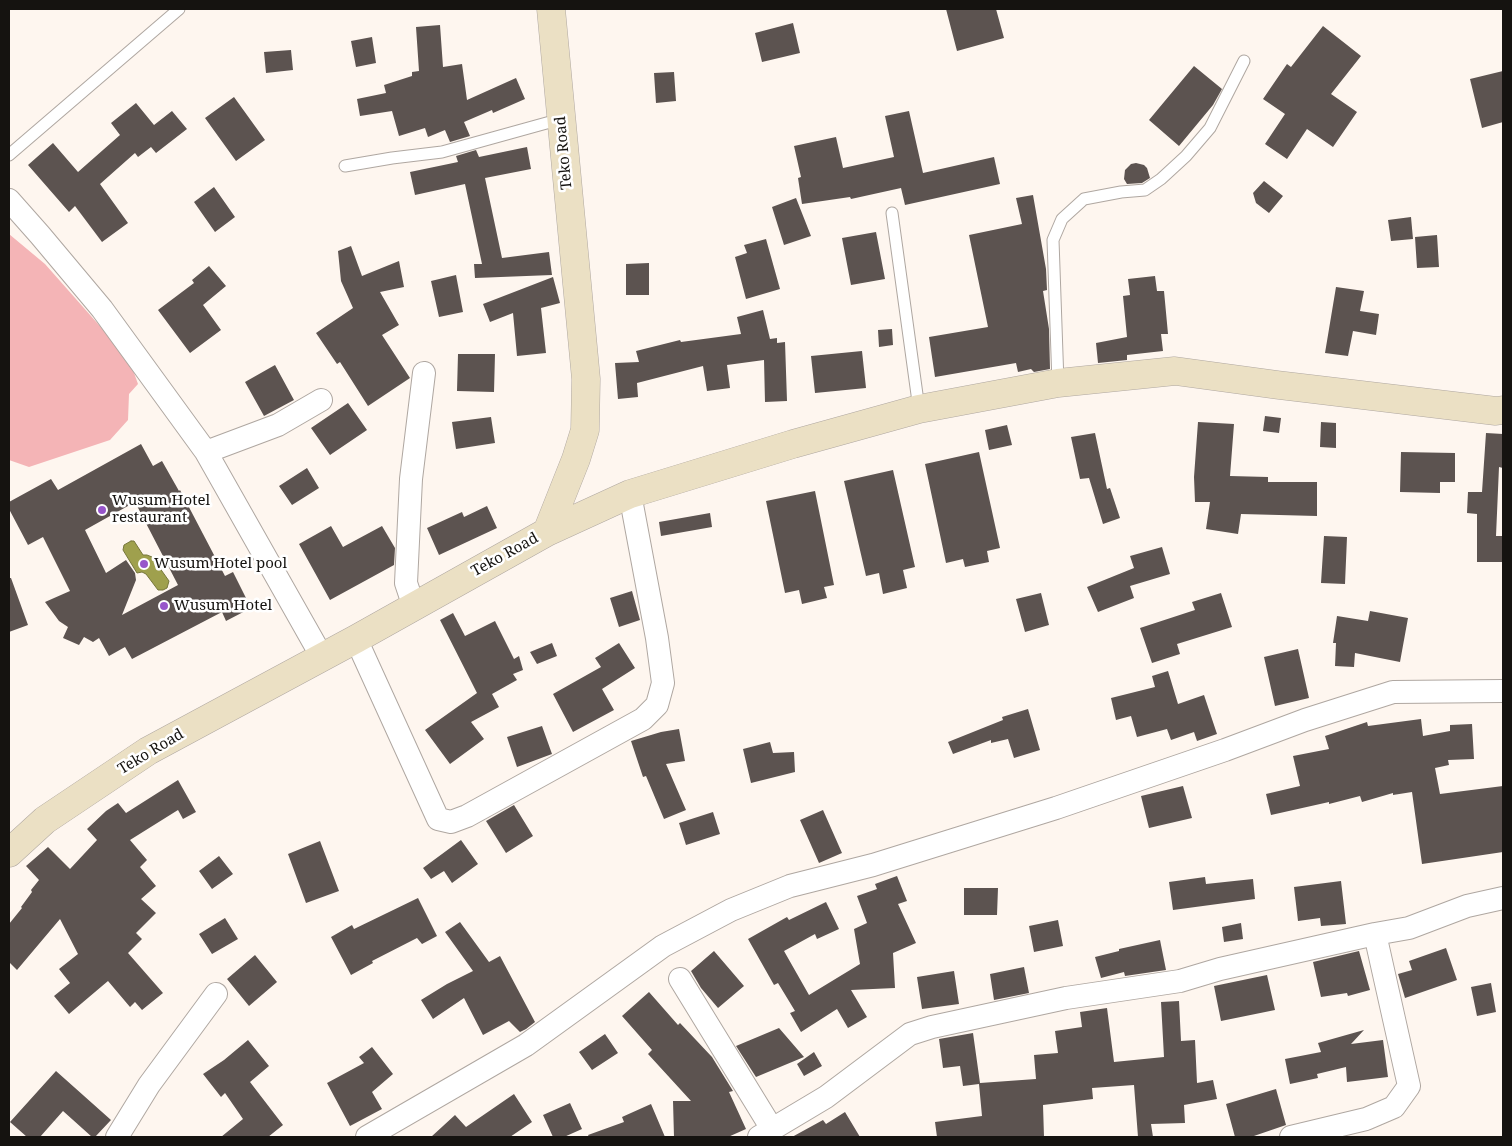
<!DOCTYPE html>
<style>
body{margin:0}
#map{position:relative;width:1512px;height:1146px;overflow:hidden;background:#fef6ef;font-family:"Noto Serif",serif}
canvas{display:block}
.frame{position:absolute;inset:0;border:10px solid #151310;pointer-events:none}
</style>
<div id="map">
<canvas width="1512" height="1146"></canvas>
<div class="frame"></div>
</div>
<script>
const ctx = document.querySelector('canvas').getContext('2d');
ctx.lineJoin = 'round';
function paint(path, color) { ctx.fillStyle = color; ctx.fill(path, 'evenodd'); }
const shape = rows => new Path2D(rows.map(r => 'M' + r).join(''));
function stroke(path, color, width, dash) { ctx.strokeStyle = color; ctx.lineWidth = width; ctx.lineCap = dash ? 'butt' : 'round'; ctx.setLineDash(dash || []); ctx.stroke(path); }
function drawText(font, color, halo, rows, align = 'center') {
  ctx.font = font + ' "Noto Serif",serif'; ctx.lineWidth = 5; ctx.setLineDash([]); ctx.textBaseline = 'middle'; ctx.strokeStyle = halo; ctx.fillStyle = color; for (const [text, x, y, turn = 0] of rows) {
    ctx.save(); ctx.translate(x, y); ctx.rotate((+turn || 0) * Math.PI / 180); ctx.textAlign = isNaN(turn) ? turn : align; if (halo) ctx.strokeText(text, 0, 0); ctx.fillText(text, 0, 0); ctx.restore();
  }
}
paint(shape([
 [9,234,45,264,129,359,138,384,129,394,128,420,110,440,29,467,9,460]
]), '#f4b4b6');
const water = shape([
 [131,541,134,541,143,555,147,555,152,557,169,581,167,588,163,590,158,590,146,574,142,572,137,573,123,550,124,545,131,541]
]);
paint(water, '#9fa04d');
stroke(water, '#76763b', 1);
paint(shape([
 [946,9,996,9,1004,38,957,51],
 [793,23,800,53,762,62,755,33],
 [440,25,443,67,462,64,467,100,516,78,525,99,493,113,492,110,464,122,470,136,450,142,445,130,428,137,425,128,399,136,392,111,360,116,357,99,386,93,384,85,412,76,412,72,419,71,416,27],
 [1323,26,1361,56,1331,94,1357,112,1333,147,1307,129,1287,159,1265,144,1285,114,1263,99,1287,64,1291,67],
 [372,37,376,63,356,67,351,41],
 [291,50,293,70,266,73,264,52],
 [1194,66,1222,89,1213,105,1179,146,1149,120],
 [1503,71,1503,122,1482,128,1470,79],
 [674,72,676,101,656,103,654,73],
 [234,97,265,140,236,161,205,118],
 [136,103,154,125,172,111,187,129,156,153,151,147,138,157,135,153,100,184,128,223,102,242,75,206,69,212,28,165,53,143,78,172,120,135,111,123],
 [909,111,923,173,994,157,1000,184,905,205,901,188,851,199,850,197,802,204,798,178,801,177,794,146,836,137,843,168,894,157,885,116],
 [527,147,531,169,485,178,502,258,549,252,552,275,475,278,474,264,482,264,465,184,415,195,410,172,458,162,456,156,476,150,479,157],
 [1136,163,1144,165,1147,168,1150,178,1142,183,1127,184,1124,179,1125,170,1131,164],
 [1264,181,1283,196,1269,213,1256,203,1253,193],
 [214,187,235,217,215,232,194,202],
 [1033,195,1046,269,1047,290,1043,291,1049,329,1050,369,1034,372,1031,369,1018,372,1016,363,935,377,929,337,988,327,969,235,1022,224,1016,198],
 [796,198,811,236,784,245,772,207],
 [1411,217,1413,239,1391,241,1388,220],
 [876,232,885,279,851,285,842,238],
 [1437,235,1439,267,1417,268,1415,237],
 [766,239,780,289,746,299,735,257,747,253,744,245],
 [351,246,362,276,399,261,404,287,380,292,399,325,382,335,410,378,368,406,340,362,337,364,316,333,353,308,341,281,338,251],
 [649,263,649,295,626,295,626,264],
 [209,266,226,286,203,305,221,330,190,353,158,310,194,283,192,280],
 [456,275,463,312,439,317,431,281],
 [1155,276,1157,291,1164,291,1168,334,1161,334,1163,351,1127,355,1127,360,1098,363,1096,343,1127,337,1123,296,1130,295,1128,279],
 [553,277,560,303,541,308,546,353,517,356,513,313,490,322,483,304],
 [1336,287,1364,291,1360,311,1379,314,1376,335,1353,331,1348,356,1325,353],
 [763,310,770,339,777,338,777,343,785,342,787,401,765,402,764,360,727,365,730,388,707,391,703,366,637,383,638,397,618,399,615,363,639,362,636,351,680,340,681,342,741,334,737,317],
 [892,329,893,345,879,347,878,330],
 [862,351,866,388,815,393,811,356],
 [458,354,495,354,494,392,457,391],
 [275,365,294,400,264,416,245,382],
 [348,403,367,430,330,455,311,428],
 [1265,416,1281,418,1279,433,1263,431],
 [491,417,495,443,456,449,452,422],
 [1198,422,1234,424,1230,476,1268,477,1268,482,1317,482,1317,516,1241,514,1238,534,1206,529,1210,502,1195,502,1194,477],
 [1321,422,1336,423,1336,448,1320,447],
 [1007,425,1012,445,989,450,985,430],
 [1095,433,1107,489,1110,488,1120,518,1103,524,1089,478,1080,479,1071,437],
 [1486,433,1503,434,1503,468,1499,467,1496,536,1503,536,1503,562,1477,562,1477,514,1467,513,1468,492,1482,492],
 [141,444,153,466,162,461,179,491,180,490,225,576,233,572,251,608,226,621,222,612,132,659,125,647,109,656,99,638,93,642,84,637,79,645,63,638,68,627,59,621,45,602,70,591,43,537,28,545,9,509,9,502,51,479,58,490],
 [135,502,178,585,122,615,136,580,135,573,126,560,106,573,85,530],
 [979,452,1000,548,987,551,989,562,965,567,963,559,946,563,925,464],
 [1401,452,1455,453,1455,482,1440,482,1440,493,1400,492],
 [307,468,319,488,292,505,279,486],
 [893,470,915,567,903,570,907,588,883,594,879,573,866,576,844,481],
 [815,491,834,585,824,587,827,598,802,604,799,590,785,593,766,501],
 [487,506,497,528,439,555,427,528,462,512,464,517],
 [710,513,712,527,661,536,659,522],
 [331,526,343,547,382,526,395,548,394,565,330,600,299,544],
 [1324,536,1347,537,1345,584,1321,583],
 [1162,547,1170,574,1130,586,1134,598,1098,612,1087,587,1134,568,1130,556],
 [9,578,11,578,28,625,9,632],
 [632,591,640,620,619,627,610,598],
 [1041,593,1049,625,1025,632,1016,599],
 [1221,593,1232,627,1177,644,1180,654,1152,663,1140,628,1195,610,1192,602],
 [1370,611,1408,618,1400,662,1355,653,1354,667,1335,666,1336,643,1333,643,1337,616,1368,621],
 [453,613,465,636,495,621,514,659,519,656,523,670,513,674,517,680,492,694,499,707,471,722,484,739,450,764,425,730,477,693,440,620],
 [552,643,557,656,537,664,530,652],
 [619,643,635,668,602,689,614,710,573,732,553,694,601,667,595,658],
 [1298,649,1309,698,1275,706,1264,657],
 [1168,671,1178,704,1204,695,1217,734,1197,741,1194,732,1171,740,1167,729,1137,737,1131,716,1116,720,1111,698,1155,687,1152,676],
 [1028,709,1040,750,1014,758,1008,739,991,743,991,740,953,754,948,742,1003,720,1002,717],
 [1421,719,1423,736,1450,731,1450,725,1472,724,1474,759,1448,760,1449,765,1435,768,1440,794,1503,786,1503,852,1422,864,1412,792,1393,795,1393,793,1362,802,1360,796,1329,804,1329,802,1271,815,1266,794,1300,786,1293,756,1329,749,1325,736,1367,722,1368,726],
 [542,726,552,754,517,767,507,737],
 [679,729,685,761,666,764,686,810,664,819,646,776,643,777,631,741,661,732],
 [770,742,773,753,794,752,795,772,751,783,743,749],
 [178,780,196,812,183,819,178,810,130,840,147,860,140,867,156,886,141,899,156,913,136,933,142,939,128,953,163,993,142,1010,135,1002,130,1007,108,981,69,1014,54,996,70,983,59,969,78,954,60,919,17,970,9,962,9,924,22,908,21,907,32,892,31,890,39,880,26,866,48,847,70,869,97,840,87,829,106,811,118,803,126,813],
 [1183,786,1192,818,1149,828,1141,796],
 [514,805,533,836,506,853,486,821],
 [823,810,842,853,819,863,800,820],
 [713,812,720,834,686,845,679,823],
 [461,840,478,864,452,883,444,871,431,879,423,868],
 [320,841,339,891,306,903,288,854],
 [219,856,233,874,212,889,199,871],
 [897,876,907,901,898,904,916,943,893,953,895,988,851,990,867,1017,848,1028,837,1009,801,1032,790,1013,795,1011,778,983,774,985,748,939,787,917,789,920,826,902,839,929,817,939,815,934,784,951,809,995,860,964,854,929,867,923,857,896,877,889,875,884],
 [1205,877,1206,884,1253,879,1255,899,1173,910,1169,882],
 [1341,881,1346,924,1321,926,1320,918,1298,921,1294,887],
 [964,888,998,888,997,915,964,915],
 [418,898,437,936,422,944,417,938,372,961,373,963,351,975,331,937,352,925,354,929],
 [225,918,238,939,212,954,199,934],
 [1058,920,1063,946,1034,952,1029,926],
 [460,922,489,962,500,956,535,1022,526,1029,520,1032,509,1021,483,1035,464,998,433,1019,421,1000,447,984,473,971,445,932],
 [1241,923,1243,939,1224,942,1222,927],
 [1160,940,1166,970,1125,976,1124,972,1101,978,1095,957,1119,951,1119,949],
 [1446,948,1457,980,1405,998,1398,974,1412,970,1409,961],
 [714,951,744,986,718,1008,701,988,691,971],
 [1359,951,1370,990,1348,996,1347,993,1321,997,1313,962],
 [255,955,277,982,249,1006,227,979],
 [1024,967,1029,993,994,1000,990,974],
 [954,971,959,1004,922,1009,917,977],
 [1267,975,1275,1010,1221,1021,1214,986],
 [1491,983,1496,1012,1477,1016,1471,987],
 [649,992,678,1025,680,1023,712,1057,733,1091,729,1092,746,1129,728,1137,674,1137,673,1101,691,1101,648,1054,652,1050,622,1016],
 [1179,1001,1181,1041,1195,1040,1197,1083,1213,1080,1217,1099,1184,1105,1185,1123,1151,1124,1153,1137,1138,1137,1134,1085,1092,1088,1093,1099,1043,1105,1044,1137,937,1137,935,1122,982,1116,979,1084,963,1086,960,1066,943,1068,939,1039,973,1033,980,1083,1036,1079,1034,1055,1058,1053,1055,1031,1082,1027,1080,1012,1107,1008,1114,1062,1164,1057,1161,1002],
 [779,1028,804,1057,756,1077,736,1046],
 [1364,1030,1351,1044,1383,1040,1388,1077,1347,1082,1346,1067,1317,1074,1318,1078,1290,1084,1285,1059,1321,1052,1318,1043],
 [605,1034,618,1053,592,1070,579,1052],
 [248,1040,269,1066,250,1082,283,1125,268,1137,221,1137,243,1119,225,1093,221,1097,203,1074,224,1060],
 [372,1047,393,1074,372,1092,382,1109,350,1126,327,1083,364,1063,359,1057],
 [814,1052,822,1066,804,1076,797,1064],
 [56,1071,111,1120,95,1137,92,1137,63,1111,40,1137,27,1137,10,1122],
 [1276,1089,1286,1125,1251,1137,1235,1137,1226,1104],
 [514,1094,532,1122,510,1137,431,1137,455,1115,466,1127],
 [570,1103,582,1129,564,1137,553,1137,543,1115],
 [651,1104,665,1137,589,1137,588,1135,624,1122,622,1117],
 [845,1112,860,1137,792,1137,823,1120,826,1124]
]), '#5c5350');
const lane = shape([
 [9,155,179,9],
 [345,166,392,158,442,152,561,119],
 [892,213,919,409],
 [1058,383,1053,240,1062,219,1084,199,1121,192,1145,190,1161,179,1186,156,1210,128,1244,61]
]);
const street = shape([
 [9,200,40,235,102,309,206,452,322,657],
 [206,452,278,425,321,400],
 [414,607,406,583,411,479,424,373],
 [356,639,438,819,451,822,467,816,643,719,657,705,663,683,657,638,630,494],
 [680,979,772,1129],
 [117,1137,149,1085,216,994],
 [367,1137,526,1045,663,946,731,910,790,886,873,865,1056,808,1225,750,1305,720,1393,692,1503,691],
 [759,1137,826,1097,910,1034,932,1027,1066,998,1180,981,1220,969,1375,934,1409,928,1467,906,1503,898],
 [1291,1137,1366,1119,1394,1107,1409,1086,1375,934]
]);
const secondary = shape([
 [547,532,630,494,793,444,919,409,1058,383,1175,371,1278,385,1496,411,1503,410],
 [9,853,45,820,148,751,356,639,547,532,576,459,585,430,586,379,551,9]
]);
stroke(lane, '#afa7a1', 13);
stroke(street, '#afa7a1', 24);
stroke(secondary, '#afa7a1', 29);
stroke(lane, '#fff', 11);
stroke(street, '#fff', 22);
stroke(secondary, '#ebe0c4', 28);
for (const [x, y, r, color] of [
 [102,510,5,"#9755ca"],
 [144,564,5,"#9755ca"],
 [164,606,5,"#9755ca"]
]) { const dot = new Path2D(); dot.arc(x, y, r, 0, 2 * Math.PI); ctx.fillStyle = color; ctx.fill(dot); stroke(dot, '#fff', 2); }
drawText('15px', '#151310', '#fff', [
 ["Teko Road",564,153,-95],
 ["Teko Road",505,555,-29],
 ["Teko Road",151,752,-31]
]);
drawText('15px', '#151310', '#fff', [
 ["Wusum Hotel",112,501],
 ["restaurant",112,518],
 ["Wusum Hotel pool",154,564],
 ["Wusum Hotel",174,606]
], 'left');
</script>
